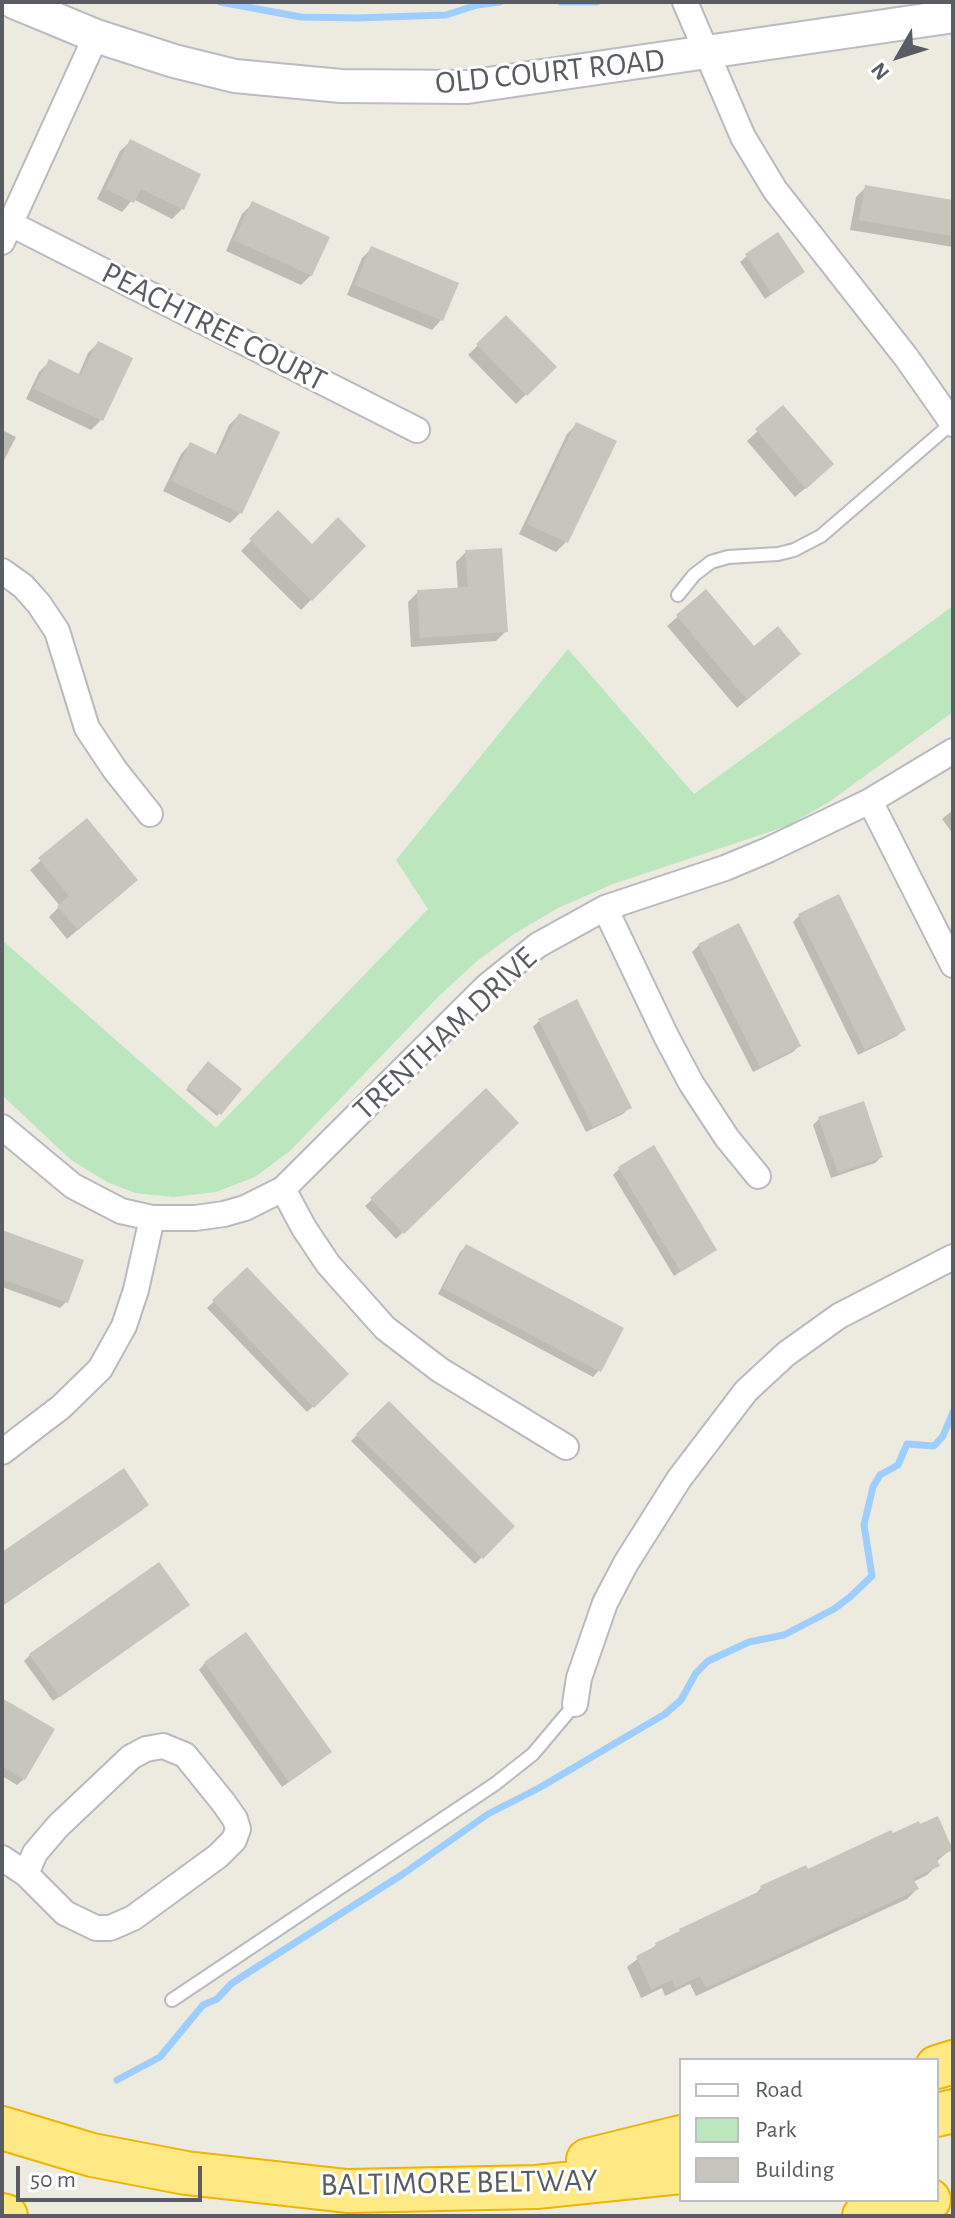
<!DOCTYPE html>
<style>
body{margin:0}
#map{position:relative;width:955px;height:2218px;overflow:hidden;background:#edebe0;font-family:"Alegreya Sans",sans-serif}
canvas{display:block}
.frame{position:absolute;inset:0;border:4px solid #595c62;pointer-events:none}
.legend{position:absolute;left:679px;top:2058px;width:260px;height:144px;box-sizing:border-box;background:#fff;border:2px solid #bdbec0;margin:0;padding:10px 14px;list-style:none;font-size:24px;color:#595c62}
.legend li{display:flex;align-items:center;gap:16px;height:40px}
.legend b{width:40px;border:2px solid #bdbec0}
.north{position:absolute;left:859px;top:16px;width:80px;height:80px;-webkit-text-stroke:6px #fff;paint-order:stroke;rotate:231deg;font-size:22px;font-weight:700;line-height:32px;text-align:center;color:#595c62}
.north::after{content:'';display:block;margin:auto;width:28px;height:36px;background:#595c62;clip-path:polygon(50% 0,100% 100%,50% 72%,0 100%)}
.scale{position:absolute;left:16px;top:2166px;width:186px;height:36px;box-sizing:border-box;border:4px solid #595c62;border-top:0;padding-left:10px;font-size:24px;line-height:28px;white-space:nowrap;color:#595c62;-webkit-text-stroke:6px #fff;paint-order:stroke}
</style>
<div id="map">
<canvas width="955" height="2218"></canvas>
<div class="frame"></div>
<ul class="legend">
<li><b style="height:10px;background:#fff"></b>Road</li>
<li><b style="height:22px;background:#bbe6be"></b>Park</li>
<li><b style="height:22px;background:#c8c5bd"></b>Building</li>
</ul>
<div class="north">N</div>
<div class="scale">50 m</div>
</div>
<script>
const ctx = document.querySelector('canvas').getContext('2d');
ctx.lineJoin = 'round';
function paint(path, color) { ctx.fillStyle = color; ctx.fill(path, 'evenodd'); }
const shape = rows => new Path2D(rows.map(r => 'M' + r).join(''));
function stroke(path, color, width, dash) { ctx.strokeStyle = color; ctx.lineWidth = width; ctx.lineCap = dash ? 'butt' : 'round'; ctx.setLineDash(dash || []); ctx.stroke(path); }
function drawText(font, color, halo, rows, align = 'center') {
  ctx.font = font + ' "Alegreya Sans",sans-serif'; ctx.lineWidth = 6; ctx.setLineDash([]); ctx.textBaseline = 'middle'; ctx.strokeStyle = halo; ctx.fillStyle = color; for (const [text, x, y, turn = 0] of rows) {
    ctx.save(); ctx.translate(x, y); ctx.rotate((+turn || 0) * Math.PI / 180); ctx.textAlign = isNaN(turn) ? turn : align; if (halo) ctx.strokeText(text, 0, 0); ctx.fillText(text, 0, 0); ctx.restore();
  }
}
paint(shape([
 [953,606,953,712,829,802,787,826,613,884,558,908,514,934,477,961,439,996,290,1151,255,1177,216,1192,173,1197,135,1193,107,1182,71,1160,2,1095,2,940,216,1128,428,909,396,860,568,649,694,794]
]), '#bbe6be');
paint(shape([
 [130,142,182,209,172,219,133,199,122,212,97,199,120,151],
 [866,187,953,202,953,247,850,230,856,197],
 [252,204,311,275,301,285,226,251,242,214],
 [372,248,441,320,432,330,347,295,362,258],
 [747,256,802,272,765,299,740,262],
 [506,318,554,367,516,404,468,355],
 [98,343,101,420,91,430,26,399,39,372,49,362,78,376,88,353],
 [783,408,822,474,795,497,747,441],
 [239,415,278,433,240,513,230,523,163,491,181,454,190,444,215,456,229,425],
 [577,424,614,442,566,542,556,552,519,534,567,434],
 [2,430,16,437,2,464],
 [278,513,312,547,364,546,301,610,241,551],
 [466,552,506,631,496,641,411,647,408,602,418,592,458,590,456,562],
 [706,592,754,649,789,664,737,708,667,626],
 [953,810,953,834,942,819],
 [86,821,126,890,67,939,49,917,60,906,30,870],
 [838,897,903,1030,897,1036,858,1055,793,922,799,916],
 [699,945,799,1046,793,1052,753,1072,692,952],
 [539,1021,630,1107,623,1114,586,1132,533,1027],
 [208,1064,239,1089,217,1116,186,1090],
 [486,1091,516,1123,396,1239,365,1206],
 [819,1119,881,1157,875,1163,831,1178,813,1125],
 [619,1169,714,1249,674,1276,613,1175],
 [2,1232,66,1302,60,1308,2,1287],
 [467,1246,599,1370,593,1377,438,1294,460,1252],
 [247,1269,347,1374,307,1412,207,1308],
 [389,1403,513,1526,475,1564,351,1441],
 [147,1505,141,1511,2,1606,2,1554],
 [181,1611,53,1701,24,1661,30,1655],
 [205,1663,323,1758,282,1787,199,1670],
 [2,1700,24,1779,17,1785,2,1776],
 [951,1849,936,1862,937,1865,927,1875,913,1882,917,1889,907,1899,696,1996,690,1984,665,1996,662,1988,641,1998,627,1967,656,1945,753,1897,761,1888,807,1872]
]), '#0003');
stroke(shape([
 [220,2,301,17,357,18,446,15,477,5,500,2],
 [561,2,597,2],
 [117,2080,160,2057,203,2005,217,1999,231,1984,246,1974,403,1874,488,1814,539,1788,665,1714,681,1700,696,1673,708,1661,749,1642,784,1635,834,1609,850,1597,872,1576,864,1525,873,1487,880,1475,898,1465,907,1444,934,1446,943,1436,953,1412]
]), '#9eceff', 7);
paint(shape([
 [130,139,201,174,184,210,141,189,134,203,106,189],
 [865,185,953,200,953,236,859,220],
 [252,201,330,237,312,276,234,240],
 [778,232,805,272,772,294,745,254],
 [371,246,459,283,443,321,355,285],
 [506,315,557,367,527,396,476,344],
 [98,341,133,358,103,421,34,389,49,359,81,375],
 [783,405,834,464,806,489,755,429],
 [239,413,280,432,242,514,172,481,190,442,218,455],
 [576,422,617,441,568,543,527,524],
 [278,510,312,544,338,517,366,546,312,601,249,539],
 [502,548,508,632,420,638,417,590,468,587,465,550],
 [706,589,754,646,778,626,801,654,747,700,676,615],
 [87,818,138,880,78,930,57,906,69,896,38,858],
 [839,894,906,1030,865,1050,798,914],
 [739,923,801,1046,760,1067,698,944],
 [577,999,632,1108,593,1127,538,1019],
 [208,1061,242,1089,221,1115,187,1087],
 [486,1088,519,1123,404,1234,370,1198],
 [864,1101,883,1157,838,1173,818,1117],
 [654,1145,717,1250,681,1272,618,1167],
 [2,1230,84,1260,68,1303,2,1279],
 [466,1244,624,1328,601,1372,443,1288],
 [247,1267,349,1374,314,1408,212,1300],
 [389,1401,515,1526,483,1559,356,1434],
 [124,1468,149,1505,2,1606,2,1552],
 [159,1562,190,1605,60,1697,29,1654],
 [246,1632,332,1752,289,1782,204,1662],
 [2,1698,55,1729,25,1780,2,1766],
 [938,1816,953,1850,936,1858,940,1866,913,1878,919,1889,706,1988,700,1976,675,1988,672,1980,651,1989,636,1956,656,1946,655,1943,680,1931,679,1929,762,1890,760,1886,806,1865,808,1869,891,1830,893,1833,919,1821,920,1824]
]), '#c8c5bd');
const service = shape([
 [678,595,694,575,711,562,728,557,778,554,794,550,821,536,952,423],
 [172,2000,495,1784,533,1754,575,1704]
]);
const minor = shape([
 [685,2,743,137,775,190,906,357,953,424],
 [11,224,417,430],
 [2,242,96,36],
 [2,571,23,586,39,604,57,631,87,728,115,770,150,814],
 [870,801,953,965],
 [605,908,666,1036,691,1083,727,1138,758,1176],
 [2,1127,73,1186,121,1211,152,1218,195,1218,224,1214,245,1208,283,1189,487,986,538,945,605,908,725,868,768,850,870,801,953,751],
 [283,1189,304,1228,328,1264,385,1328,440,1370,566,1447],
 [2,1452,61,1407,100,1369,124,1326,136,1290,152,1218],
 [575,1704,579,1678,605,1603,626,1563,679,1479,746,1391,786,1354,839,1316,953,1257],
 [2,1858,26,1874,65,1913,96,1928,110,1928,133,1918,218,1856,234,1840,238,1829,235,1819,223,1802,185,1755,163,1746,146,1749,131,1757,58,1826,35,1853,26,1874]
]);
const secondary = shape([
 [14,2,96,36,174,61,235,76,341,86,467,87,953,16]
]);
const motorway = shape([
 [937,2067,953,2062],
 [937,2115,953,2111],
 [2,2128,92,2155,186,2173,347,2191,536,2187,681,2172],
 [588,2160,681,2137],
 [2,2215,6,2216],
 [864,2216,929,2200]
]);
stroke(service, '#b8bac0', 16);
stroke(minor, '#b8bac0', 28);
stroke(secondary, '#b9bcc3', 36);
stroke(motorway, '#edb400', 46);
stroke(service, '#fff', 12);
stroke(minor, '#fff', 24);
stroke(secondary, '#fff', 32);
stroke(motorway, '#ffe985', 42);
drawText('32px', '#595c62', '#fff', [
 ["OLD COURT ROAD",550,72,-6],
 ["PEACHTREE COURT",214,327,27],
 ["TRENTHAM DRIVE",445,1034,-43],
 ["BALTIMORE BELTWAY",459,2183,-1]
]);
</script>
